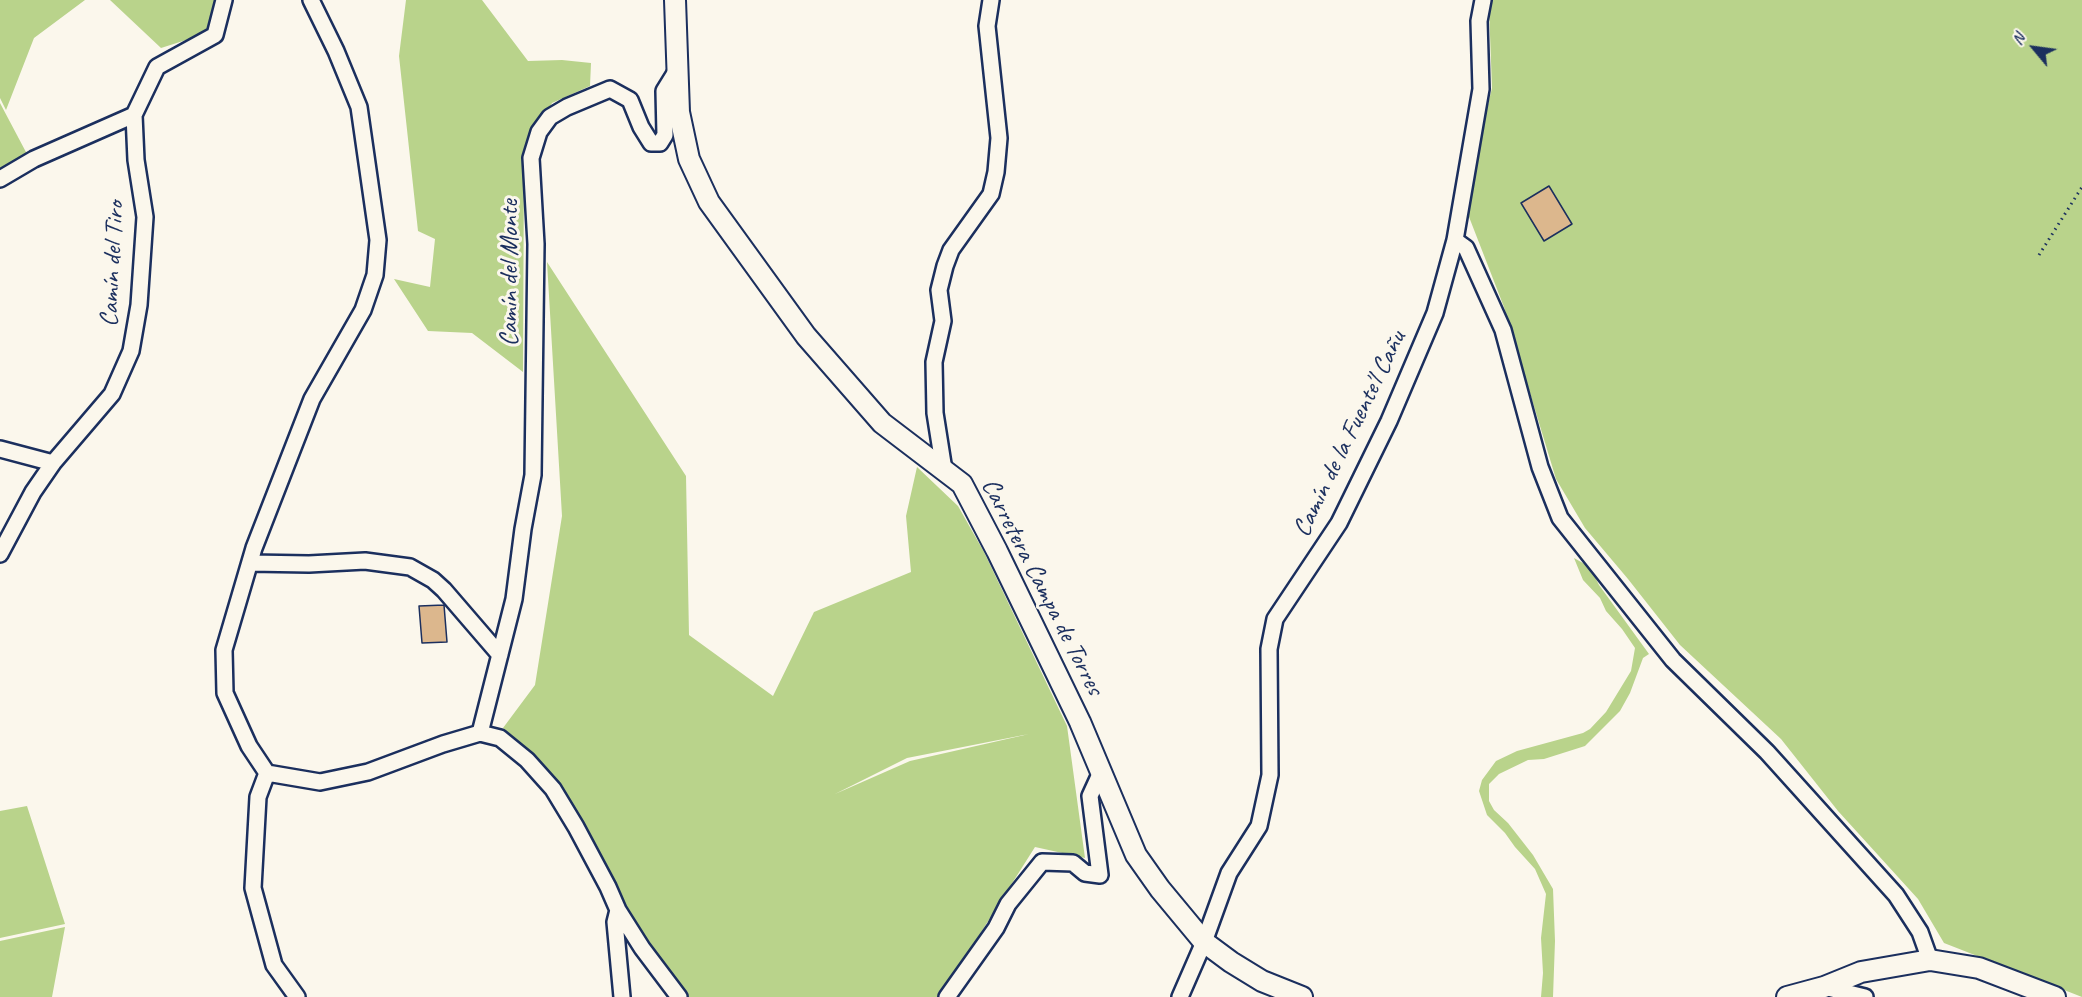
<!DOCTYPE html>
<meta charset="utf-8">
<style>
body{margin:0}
#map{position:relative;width:2082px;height:997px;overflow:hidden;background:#fbf7ec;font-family:Caveat,sans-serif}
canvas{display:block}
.north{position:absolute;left:2004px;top:18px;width:60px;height:60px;-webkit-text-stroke:4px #fbf7ec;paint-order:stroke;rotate:299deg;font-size:16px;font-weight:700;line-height:24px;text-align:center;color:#1b2f5e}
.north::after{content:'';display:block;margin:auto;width:21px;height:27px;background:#1b2f5e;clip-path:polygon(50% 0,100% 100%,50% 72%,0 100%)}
</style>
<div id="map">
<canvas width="2082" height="997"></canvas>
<div class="north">N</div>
</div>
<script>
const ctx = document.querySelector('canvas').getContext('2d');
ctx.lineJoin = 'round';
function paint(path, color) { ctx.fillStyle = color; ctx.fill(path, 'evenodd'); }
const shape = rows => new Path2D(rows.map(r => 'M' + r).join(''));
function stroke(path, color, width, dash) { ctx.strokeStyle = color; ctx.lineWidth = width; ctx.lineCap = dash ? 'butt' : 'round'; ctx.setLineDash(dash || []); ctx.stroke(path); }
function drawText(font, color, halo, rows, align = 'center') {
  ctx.font = font + ' Caveat,sans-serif'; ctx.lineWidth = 6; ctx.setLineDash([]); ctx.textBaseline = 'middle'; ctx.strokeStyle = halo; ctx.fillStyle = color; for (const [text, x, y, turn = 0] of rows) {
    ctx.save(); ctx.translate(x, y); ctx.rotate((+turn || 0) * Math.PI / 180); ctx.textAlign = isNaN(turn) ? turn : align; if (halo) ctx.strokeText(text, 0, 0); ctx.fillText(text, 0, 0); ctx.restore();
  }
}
paint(shape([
 [0,0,85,0,34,38,6,110,0,98],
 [110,0,217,0,208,33,161,48],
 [406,0,482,0,528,61,562,60,591,63,590,86,552,103,524,153,523,372,472,333,428,331,394,279,430,287,435,239,418,231,399,56],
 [1492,0,2082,0,2082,997,1944,943,1918,899,1838,811,1781,739,1680,645,1628,579,1585,528,1556,479,1504,307,1464,204,1492,88,1489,8],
 [0,103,27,154,0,170],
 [547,262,686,476,689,635,773,696,814,612,911,572,906,516,917,467,958,506,984,552,1067,726,1085,858,1035,847,940,997,672,997,571,819,503,728,535,685,562,516],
 [1029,734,910,761,835,794,907,758],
 [1574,558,1590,567,1599,585,1649,654,1643,658,1630,693,1620,711,1585,746,1544,759,1528,760,1499,774,1489,784,1489,801,1494,810,1508,823,1533,855,1553,889,1555,941,1553,997,1541,997,1543,973,1541,938,1546,894,1535,869,1515,847,1505,833,1487,815,1479,791,1482,780,1496,761,1517,751,1583,733,1590,729,1606,712,1631,671,1635,648,1622,629,1606,611,1600,598,1583,580],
 [27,806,65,924,0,938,0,811],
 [65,927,52,997,0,997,0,941]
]), '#b9d38b');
const building = shape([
 [1549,186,1572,224,1544,241,1521,203,1549,186],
 [444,605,447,642,422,643,419,606,444,605]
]);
paint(building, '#dcb78d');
stroke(building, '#1b2f5e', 1.5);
const minor = shape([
 [0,179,34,159,134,115],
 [1455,240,1466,248,1503,330,1540,467,1560,518,1673,660,1767,752,1896,895,1920,932,1930,960],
 [0,449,53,463],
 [944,470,935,413,934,362,943,321,939,290,945,266,951,250,991,194,996,172,999,138,987,26,991,0],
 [0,554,33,492,53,463,112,394,131,351,139,305,145,217,136,160,134,115,157,67,215,35,224,0],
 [250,563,309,564,365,561,410,567,433,580,444,590,500,655],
 [480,733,514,599,523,529,533,475,536,244,531,158,539,132,550,117,567,107,610,89,630,100,641,127,651,143,660,143,665,135,664,91,677,70],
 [267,773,320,782,368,772,443,744,480,733,500,738,527,760,553,789,576,827,608,887,618,910,615,922,622,997],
 [618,910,642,948,679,997],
 [1824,987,1865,997],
 [297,997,274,965,253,888,258,797,267,773,249,746,225,693,224,650,254,548,312,399,363,310,375,275,378,240,359,107,336,51,311,0],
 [947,997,996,928,1008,904,1042,862,1073,863,1085,873,1100,875,1090,796,1101,772],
 [1180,997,1204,942,1229,873,1259,826,1270,775,1269,649,1275,619,1339,523,1389,421,1435,313,1455,240,1481,89,1479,21,1483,0]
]);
const tertiary = shape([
 [675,0,679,112,689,159,709,202,806,336,882,423,962,484,997,551,1080,722,1136,855,1160,889,1204,942,1231,962,1262,981,1302,997],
 [1787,997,1824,987,1861,972,1930,960,1979,968,2055,997]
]);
stroke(minor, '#1b2f5e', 20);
stroke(tertiary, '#1b2f5e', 24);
stroke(shape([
 [2039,255,2082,187]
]), '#1b2f5e', 3, [1.5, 4.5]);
stroke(minor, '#fbf7ec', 15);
stroke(tertiary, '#fbf7ec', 20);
drawText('26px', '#1b2f5e', '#fbf7ec', [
 ["Camín del Tiro",113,264,-87],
 ["Camín del Monte",510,273,-90],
 ["Camín de la Fuente'l Cañu",1350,434,-64],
 ["Carretera Campa de Torres",1042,587,63]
]);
</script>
